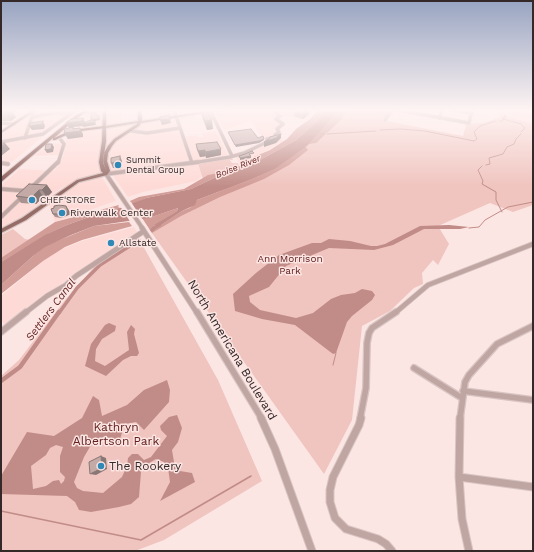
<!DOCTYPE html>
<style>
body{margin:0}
#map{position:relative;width:534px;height:552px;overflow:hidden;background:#fce6e4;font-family:"Work Sans",sans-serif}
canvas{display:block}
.frame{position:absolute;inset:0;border:2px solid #342928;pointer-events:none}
</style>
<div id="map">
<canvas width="534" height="552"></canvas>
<div class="frame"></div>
</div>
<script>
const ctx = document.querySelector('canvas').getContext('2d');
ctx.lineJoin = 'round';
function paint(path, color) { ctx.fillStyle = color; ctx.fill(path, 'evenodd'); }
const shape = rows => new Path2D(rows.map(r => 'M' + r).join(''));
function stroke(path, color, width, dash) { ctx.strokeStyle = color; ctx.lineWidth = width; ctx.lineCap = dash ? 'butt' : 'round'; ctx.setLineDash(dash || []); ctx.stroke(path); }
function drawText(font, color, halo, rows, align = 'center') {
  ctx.font = font + ' "Work Sans",sans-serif'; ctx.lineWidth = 3; ctx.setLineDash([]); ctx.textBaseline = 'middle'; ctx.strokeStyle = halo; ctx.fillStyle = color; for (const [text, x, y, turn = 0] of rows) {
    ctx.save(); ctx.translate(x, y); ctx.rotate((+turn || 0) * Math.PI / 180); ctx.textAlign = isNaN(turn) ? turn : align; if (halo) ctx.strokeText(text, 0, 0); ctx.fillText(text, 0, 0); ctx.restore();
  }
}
paint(shape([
 [1,110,79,110,71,114,12,162,1,161,1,130,8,125,1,124],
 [93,110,121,110,122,125,160,119,159,113,171,111,174,118,194,115,196,119,175,122,181,137,197,135,198,137,203,137,202,133,216,131,228,155,196,161,202,176,196,181,143,192,128,197,114,177,114,170,87,176,60,189,20,218,1,228,1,185,20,169,54,171,59,165,63,156,68,128],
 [229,110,316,110,305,121,285,116,280,117,278,119,285,125,279,129,281,132,277,135,283,141,252,159,238,162,236,157,237,154,265,142,251,121,224,130,214,112],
 [498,110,533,110,533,124,499,114],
 [52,143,62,144,59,155,34,156],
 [99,177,103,179,116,201,55,222,49,204,76,185],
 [134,227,137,232,70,278,6,325,1,321,1,296,43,261,57,251,82,241]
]), '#fedad6');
paint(shape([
 [341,110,393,110,387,121,463,136,466,125,464,124,483,123,500,117,499,114,533,124,533,205,513,212,490,203,438,226,449,244,438,265,433,260,422,273,423,284,414,288,390,311,362,326,352,420,324,474,149,229,304,147],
 [232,158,233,160,230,160,232,163,238,163,239,166,234,170,203,179,198,164],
 [13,229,25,239,30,240,1,262,1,235],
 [138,237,218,380,262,481,164,540,135,551,1,551,1,376,19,360,65,300,95,266]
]), '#f0c4bf');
paint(shape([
 [318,110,326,110,314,124,296,140,249,166,214,178,191,189,146,198,132,204,130,201,139,197,184,189,208,175,234,170,239,166,245,165,256,156,270,150,287,139,296,129,310,119],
 [340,110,347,110,341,120,316,143,309,144],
 [305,146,308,150,289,165,264,179,220,197,181,216,152,233,142,218,149,218,178,208,177,211,155,225,158,227,182,211,190,208,197,200,252,179,275,169],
 [119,205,118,207,120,208,111,209,67,225,48,234,1,262,1,258,55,222],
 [129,222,132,226,82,240,65,247,43,261,1,294,1,285,33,256,45,246,94,226]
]), '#d29c97');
paint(shape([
 [326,110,340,110,308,145,275,169,252,179,197,200,195,205,182,211,158,227,154,225,177,211,178,208,149,218,94,226,71,235,45,247,33,256,1,285,1,262,45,235,67,225,111,209,120,208,146,198,191,189,214,178,249,166,296,140,314,124],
 [449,225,469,227,460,229,424,229,393,245,374,250,329,248,286,266,269,287,249,296,250,302,260,310,296,318,313,313,331,299,341,295,355,293,362,289,372,291,375,295,372,300,352,316,347,322,336,353,333,354,295,325,262,319,235,311,233,294,256,273,279,255,312,243,321,243,329,239,350,241,371,246,377,246,385,244,420,226],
 [109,323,116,326,115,331,102,339,96,349,95,361,105,366,129,350,127,332,131,325,135,329,134,334,139,353,137,356,131,356,123,360,106,376,85,366,91,344,105,325],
 [167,380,170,390,169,402,144,430,136,422,125,424,118,445,110,445,107,437,98,439,91,445,84,457,74,482,77,488,83,491,103,493,122,477,127,466,128,458,132,454,138,454,144,460,151,457,167,436,161,430,160,426,169,417,177,415,182,428,178,442,172,450,174,462,180,471,192,473,195,482,160,501,170,482,168,468,164,462,156,459,149,463,141,472,139,497,131,504,119,507,91,512,79,510,75,502,67,496,1,494,1,476,27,432,54,436,82,418,93,396,99,400,102,416,127,405,144,390],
 [56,445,63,447,60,456,60,472,65,477,64,481,61,484,59,480,53,481,46,486,33,489,31,466,46,455,50,448]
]), '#c18c87');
paint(shape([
 [131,202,143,220,131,223,120,206]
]), '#fce6e4');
stroke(shape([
 [499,121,503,121,503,119,521,124,525,128,521,132],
 [380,130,400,129,425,131,474,141,477,139,474,132,480,126,496,121],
 [319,133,324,134],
 [327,134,376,131],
 [486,165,490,164,489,158,503,154,507,147,514,144,516,139,521,134],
 [482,166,478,170,483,181,482,184,496,192,496,200,502,212],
 [469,228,479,227,485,220,508,207,533,202],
 [333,365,336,353]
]), '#c18c87', 1);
stroke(shape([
 [1,511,141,540,251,476]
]), '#c18c87', 1.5);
stroke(shape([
 [503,119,505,116]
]), '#c18c87', 2);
stroke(shape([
 [153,229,160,225]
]), '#c18c87', 2.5);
stroke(shape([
 [152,230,154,228],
 [59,313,77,288,100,265,139,240]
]), '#c18c87', 3.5);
stroke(shape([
 [1,381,20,367,59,312]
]), '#c18c87', 4.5);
const minorFar4 = shape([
 [174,110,192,163],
 [210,110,232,156],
 [273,110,279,115],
 [398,110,469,123,472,110],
 [453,110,472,113],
 [87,112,104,110],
 [33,117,46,114,72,112],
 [439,118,442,110],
 [385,120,392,110],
 [1,123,14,124],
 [131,131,147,133,180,128],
 [25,138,34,110],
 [1,142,43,134,76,110],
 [58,163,64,144,61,140],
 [192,163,230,157,244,153,267,142,267,139,275,137,275,135,279,132,277,129,283,124,276,119,280,116,279,115]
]);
const minorFar3 = shape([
 [1,163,8,164],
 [31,188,58,162],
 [1,189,27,191],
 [1,217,23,196],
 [143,229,106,174,198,162]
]);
const minorFar2 = shape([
 [142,228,197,313],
 [25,313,47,296,66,285,76,276,144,231],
 [395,313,428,285,533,244]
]);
const minorFar1 = shape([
 [197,312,262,419],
 [1,332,26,312],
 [414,368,462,398],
 [463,391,533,400],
 [360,419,366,388,367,343,369,333,372,328,396,312],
 [460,419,465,382,469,375,497,344,533,326]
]);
const minor = shape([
 [261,418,275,449,312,551],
 [361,418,359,425,333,477,330,490,330,502,335,518,346,529,378,539,386,544,392,551],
 [460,418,459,477,462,519,469,551],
 [459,477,533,487]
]);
const major = shape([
 [33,110,37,110,1,133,1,131,33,110],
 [103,110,106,110,106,126,138,121,138,110,141,110,142,121,215,110,222,110,141,123,139,126,116,141,112,146,108,153,107,161,110,171,107,175,79,182,26,220,1,233,1,229,22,218,77,180,103,173,101,171,99,162,102,141,103,110],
 [137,123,137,124,114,139,108,146,104,153,103,161,106,171,103,162,106,141,106,128,137,123]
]);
const highway = shape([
 [85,110,90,110,77,118,54,138,72,130,104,126,105,126,105,128,73,132,55,140,53,140,53,138,1,182,1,177,75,116,85,110]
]);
stroke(minorFar4, '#d8c4c2', 4);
stroke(minorFar3, '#d8c4c2', 5);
stroke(minorFar2, '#d8c4c2', 6);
stroke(minorFar1, '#d8c4c2', 8);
stroke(minor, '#d8c4c2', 9);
stroke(major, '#d8c4c2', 2.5);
stroke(highway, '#d8c4c2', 2);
stroke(minorFar4, '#bfa6a3', 3);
stroke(minorFar3, '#bfa6a3', 3.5);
stroke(minorFar2, '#bfa6a3', 4.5);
stroke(minorFar1, '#bfa6a3', 5.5);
stroke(minor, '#bfa6a3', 7);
paint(major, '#966c67');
paint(highway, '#875752');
paint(shape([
 [1,110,17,110,13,112,16,117,11,121,1,121],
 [294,110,309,110,309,114,303,119,294,116],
 [201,111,213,129,207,130,203,120],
 [196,144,221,155,206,158,206,156,200,157,197,150],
 [47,185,52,192,47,197,43,197,36,204,21,203,16,196],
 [68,209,71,214,61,218,55,217,53,214]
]), '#a99290');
paint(shape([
 [2,110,17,110,13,112,16,117,11,121,5,112],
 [304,110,309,110,309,114,303,119],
 [99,116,100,120,95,121,96,125,83,127,83,126,73,127,76,132,80,128,83,134,83,137,68,139,64,133,73,129,73,127,69,128,66,123,83,118,85,122,92,121,91,120],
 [170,119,171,123,162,125,160,120],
 [212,120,213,129,207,130,205,121],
 [43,121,45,126,44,129,32,130,29,126],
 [281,134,281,138,276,143,264,147,264,142],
 [264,139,264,140,259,143,236,147,235,145],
 [5,143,10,149,1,156,1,146],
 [52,144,54,147,53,152,47,153,45,150],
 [221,149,221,155,206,158,205,152],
 [205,150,206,156,200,157,198,151],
 [120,156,122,161,122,166,113,168,111,163],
 [251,156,251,158,240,160,240,158],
 [47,185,52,192,47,197,42,190],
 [39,190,43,197,36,204,31,198],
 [66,206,71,214,61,218,59,214],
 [101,456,106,458,107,469,96,475,90,474]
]), '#897775');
const building = shape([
 [1,110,8,110,5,112,1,111,1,110],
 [201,111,207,111,212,120,205,121,201,111],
 [96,112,96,115,99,116,99,119,91,120,91,113,96,112],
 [169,115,170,119,160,120,160,117,169,115],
 [83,118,82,121,66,123,71,119,83,118],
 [95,120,95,122,82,124,88,121,95,120],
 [43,121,42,124,29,126,30,123,43,121],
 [73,127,73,129,80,128,80,131,64,133,65,129,73,127],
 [251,129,258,138,263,136,264,139,259,141,235,145,228,132,251,129],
 [281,134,276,138,264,142,269,139,270,137,281,134],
 [217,142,221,149,205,152,205,150,198,151,196,144,217,142],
 [1,143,5,143,1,146,1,143],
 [46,144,52,144,51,149,45,150,46,144],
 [252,151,254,153,249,154,251,156,240,158,239,156,245,154,252,151],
 [120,156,120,162,111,163,111,158,120,156],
 [29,184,47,185,42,190,39,190,31,198,16,196,29,184],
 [59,205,66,206,68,211,59,214,53,214,51,209,54,208,54,206,59,205],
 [101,456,102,468,90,474,89,462,101,456]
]);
paint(building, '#c4aaa7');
stroke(building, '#897775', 1);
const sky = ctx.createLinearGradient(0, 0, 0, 187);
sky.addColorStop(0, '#98a4c1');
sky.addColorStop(0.59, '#fef4f3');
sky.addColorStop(1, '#fef4f300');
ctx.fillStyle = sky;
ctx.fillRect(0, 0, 534, 187);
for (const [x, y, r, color] of [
 [118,165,4,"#2f88b6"],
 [32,200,4,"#2f88b6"],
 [62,213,4,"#2f88b6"],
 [111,243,4,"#2f88b6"],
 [101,466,4,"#2f88b6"]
]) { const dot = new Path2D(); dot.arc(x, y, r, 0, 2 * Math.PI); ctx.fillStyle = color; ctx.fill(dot); stroke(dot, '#fce6e4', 1.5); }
drawText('9px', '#342928', '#fce6e4', [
 ["Summit",126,160],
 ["Dental Group",126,170],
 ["CHEF'STORE",40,200]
], 'left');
drawText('italic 9px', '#662522', '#fce6e4', [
 ["Boise River",238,167,-22]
]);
drawText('10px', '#342928', '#fce6e4', [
 ["Riverwalk Center",70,213],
 ["Allstate",119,243]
], 'left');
drawText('10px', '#61201d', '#fce6e4', [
 ["Ann Morrison",290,259],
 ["Park",290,271]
]);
drawText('italic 11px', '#662522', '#fce6e4', [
 ["Settlers Canal",51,310,-53]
]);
drawText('12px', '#342928', '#fce6e4', [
 ["North Americana Boulevard",232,350,59]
]);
drawText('12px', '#61201d', '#fce6e4', [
 ["Kathryn",116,427],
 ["Albertson Park",116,441]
]);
drawText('12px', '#342928', '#fce6e4', [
 ["The Rookery",109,466]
], 'left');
</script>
